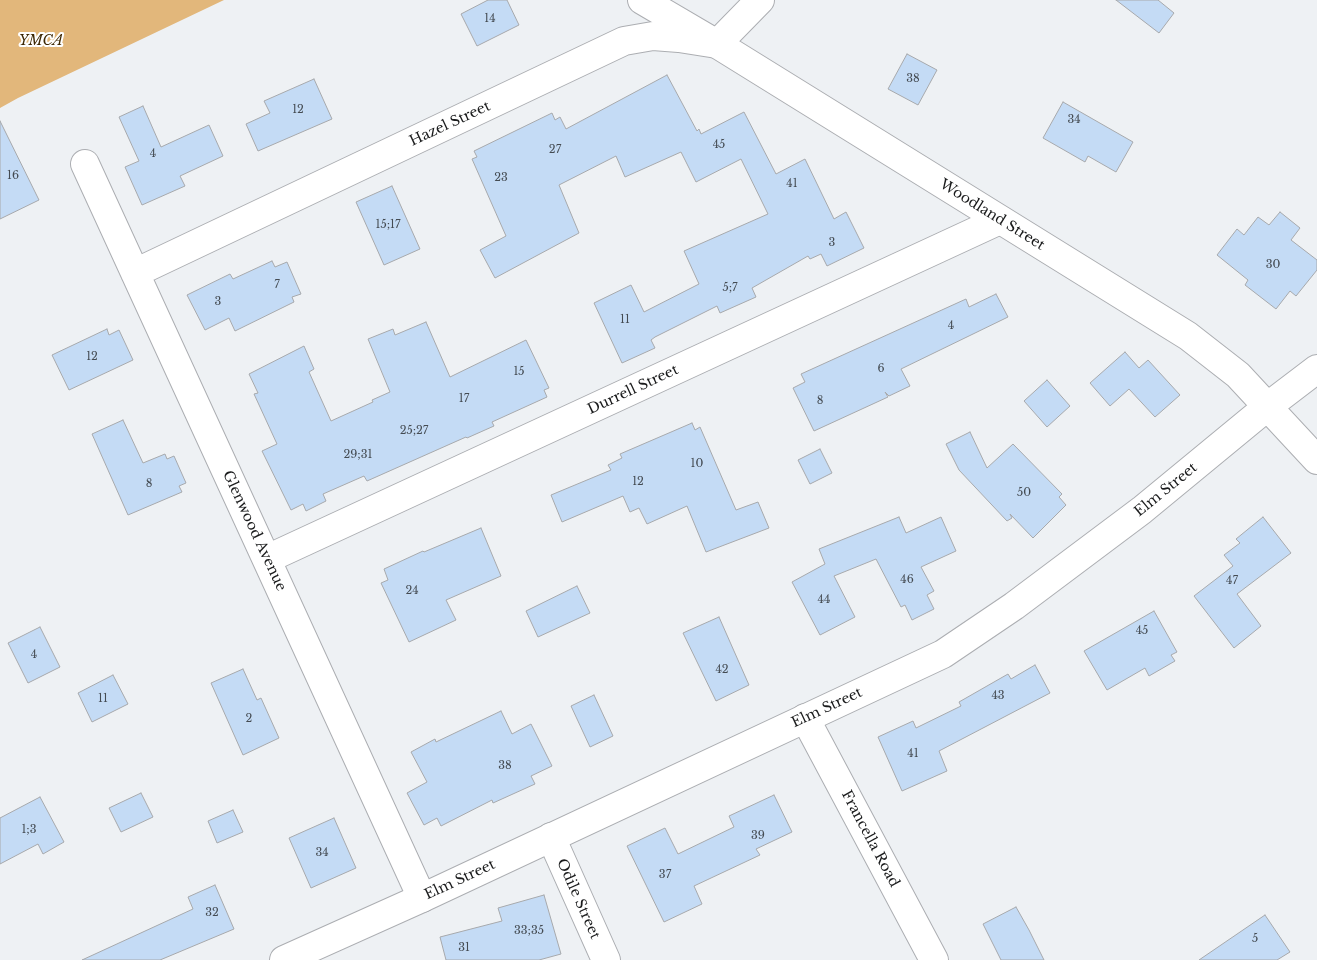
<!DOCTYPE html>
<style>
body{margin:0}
canvas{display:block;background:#eef1f4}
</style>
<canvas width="1317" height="960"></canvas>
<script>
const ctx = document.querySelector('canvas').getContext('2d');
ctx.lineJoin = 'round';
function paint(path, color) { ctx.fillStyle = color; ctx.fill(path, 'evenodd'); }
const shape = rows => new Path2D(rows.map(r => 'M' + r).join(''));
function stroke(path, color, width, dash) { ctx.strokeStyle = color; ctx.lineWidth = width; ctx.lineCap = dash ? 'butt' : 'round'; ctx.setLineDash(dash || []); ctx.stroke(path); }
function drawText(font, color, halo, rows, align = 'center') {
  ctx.font = font + ' "Libre Baskerville",serif'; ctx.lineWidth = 4; ctx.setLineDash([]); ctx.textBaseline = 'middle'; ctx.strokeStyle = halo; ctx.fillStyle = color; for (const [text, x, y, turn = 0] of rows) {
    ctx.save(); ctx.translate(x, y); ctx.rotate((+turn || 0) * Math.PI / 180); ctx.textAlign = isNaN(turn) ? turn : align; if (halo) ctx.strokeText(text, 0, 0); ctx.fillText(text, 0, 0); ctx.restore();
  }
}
paint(shape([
 [0,0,224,0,18,98,0,108]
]), '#e2b77b');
const building = shape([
 [488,0,507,0,519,25,477,46,461,14,488,0],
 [1116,0,1158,0,1174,13,1159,33,1116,0],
 [907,54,937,70,918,105,888,89,907,54],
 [667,75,697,131,699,129,701,134,744,112,776,174,805,159,834,219,846,212,864,248,827,266,821,254,810,259,808,256,752,288,756,297,720,313,717,306,655,337,651,340,655,348,622,363,594,303,631,285,644,312,699,284,684,251,768,214,741,159,696,182,681,152,625,177,616,156,559,185,579,233,495,278,480,250,506,236,472,159,477,157,474,151,552,113,555,120,560,117,566,129,667,75],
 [314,79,332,119,258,151,246,124,270,113,264,101,314,79],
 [1063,102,1133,142,1116,172,1088,156,1085,162,1043,138,1063,102],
 [143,106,161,147,209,125,223,156,180,176,185,186,142,205,125,167,139,161,119,117,143,106],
 [0,121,39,200,0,219,0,121],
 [392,186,420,249,384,265,356,202,392,186],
 [1280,212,1300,228,1291,240,1317,260,1317,270,1296,296,1290,291,1276,309,1245,285,1248,280,1217,255,1237,229,1244,235,1258,217,1269,225,1280,212],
 [272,261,275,267,287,262,301,294,292,297,294,302,235,331,229,318,205,330,187,295,230,274,233,279,272,261],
 [996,294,1008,317,901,369,910,386,889,396,885,392,888,397,814,431,793,388,805,382,801,374,966,299,969,307,996,294],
 [426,322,450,377,526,340,549,388,544,390,547,397,492,422,494,426,467,438,466,437,367,481,364,476,323,494,326,501,306,511,303,504,291,510,262,451,277,444,254,394,258,393,249,374,304,346,314,369,309,372,331,421,373,402,372,400,390,392,368,339,393,329,395,335,426,322],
 [107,329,109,335,119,330,133,360,69,390,52,355,107,329],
 [1125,352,1139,368,1148,360,1180,395,1155,417,1129,389,1110,406,1090,383,1125,352],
 [1047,380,1070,406,1047,427,1024,401,1047,380],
 [123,420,143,463,165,454,167,459,174,456,186,483,179,486,182,492,128,515,92,434,123,420],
 [692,423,695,430,700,427,736,510,758,502,769,528,706,552,687,506,647,524,639,508,630,512,623,496,562,522,551,495,611,470,608,465,622,458,620,454,692,423],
 [970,432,987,468,1013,444,1062,494,1059,497,1066,505,1033,538,1010,514,1012,518,1007,521,959,470,946,444,970,432],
 [820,449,832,473,810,484,798,460,820,449],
 [899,517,906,533,941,517,956,551,921,567,934,591,927,595,934,609,912,620,905,605,901,607,876,559,834,576,855,617,820,635,792,582,825,564,819,549,899,517],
 [1263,517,1291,553,1237,594,1261,626,1234,648,1194,596,1233,566,1224,555,1240,543,1236,539,1263,517],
 [481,528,501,576,446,600,456,620,409,642,381,583,388,580,384,569,423,551,424,552,481,528],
 [577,586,590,613,538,637,526,611,577,586],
 [1154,611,1177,652,1171,655,1175,661,1149,676,1145,668,1107,690,1084,651,1154,611],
 [719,617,749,685,716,701,683,633,719,617],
 [40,627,60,667,28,683,8,643,40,627],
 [1035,665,1050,693,939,751,947,771,902,791,878,737,913,721,916,728,961,706,959,702,1008,674,1011,679,1035,665],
 [243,669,257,700,261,698,279,738,243,755,211,683,243,669],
 [113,675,128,704,92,722,78,693,113,675],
 [594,695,613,736,590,747,571,706,594,695],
 [501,711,512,734,531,724,552,766,531,776,535,784,493,803,492,800,441,826,437,818,424,825,407,793,427,782,411,752,435,739,436,742,501,711],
 [141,793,153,817,121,832,109,808,141,793],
 [774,795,792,832,756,849,760,855,694,886,702,904,664,922,627,846,665,828,678,854,734,827,729,816,774,795],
 [40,797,64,842,43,854,38,844,0,864,0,818,40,797],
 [233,810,243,832,217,843,208,821,233,810],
 [334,818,356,868,311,888,289,838,334,818],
 [215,885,234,929,160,960,82,960,193,909,188,897,215,885],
 [544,895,561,954,539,960,446,960,440,937,502,921,498,908,544,895],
 [1016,907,1029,930,1044,960,1001,960,983,924,1016,907],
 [1265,915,1290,952,1277,960,1199,960,1265,915]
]);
paint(building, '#c4dbf5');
stroke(building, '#a7a9ac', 1);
const street = shape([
 [85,164,422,898],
 [135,273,624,41,653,36,679,38,717,44,760,0],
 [267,559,1000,220],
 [805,718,934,960],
 [551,837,606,960]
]);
const secondary = shape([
 [642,0,717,44,1188,336,1238,375,1317,460],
 [284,960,422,898,943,654,1014,606,1142,510,1267,407,1317,369]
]);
stroke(street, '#acaeb2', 30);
stroke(secondary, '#acaeb2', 30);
stroke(street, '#fff', 28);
stroke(secondary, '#fff', 28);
drawText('11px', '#444b52', null, [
 ["14",490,19],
 ["38",913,79],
 ["12",298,110],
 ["34",1074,120],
 ["45",719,145],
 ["27",555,150],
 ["4",153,154],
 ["16",13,176],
 ["23",501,178],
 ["41",792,184],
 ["15;17",388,225],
 ["3",832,243],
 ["30",1273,265],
 ["7",277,285],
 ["5;7",730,288],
 ["3",218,302],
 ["11",625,320],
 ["4",951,326],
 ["12",92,357],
 ["6",881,369],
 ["15",519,372],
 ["17",464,399],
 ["8",820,401],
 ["25;27",414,431],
 ["29;31",358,455],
 ["10",697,464],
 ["12",638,482],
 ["8",149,484],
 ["50",1024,493],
 ["46",907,580],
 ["47",1232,581],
 ["24",412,591],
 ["44",824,600],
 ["45",1142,631],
 ["4",34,655],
 ["42",722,670],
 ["43",998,696],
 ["11",103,699],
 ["2",249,719],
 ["41",913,754],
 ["38",505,766],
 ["1;3",29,830],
 ["39",758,836],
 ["34",322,853],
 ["37",665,875],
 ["32",212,913],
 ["33;35",529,931],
 ["5",1255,939],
 ["31",464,948]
]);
drawText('italic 14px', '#3d2805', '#fff', [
 ["YMCA",41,41]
]);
drawText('14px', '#1a1b1c', '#fff', [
 ["Hazel Street",450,124,-25],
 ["Woodland Street",992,215,32],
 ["Durrell Street",633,390,-25],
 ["Elm Street",1166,490,-39],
 ["Glenwood Avenue",254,531,65],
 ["Elm Street",827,708,-25],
 ["Francella Road",870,839,62],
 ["Elm Street",460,880,-25],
 ["Odile Street",578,899,66]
]);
</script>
